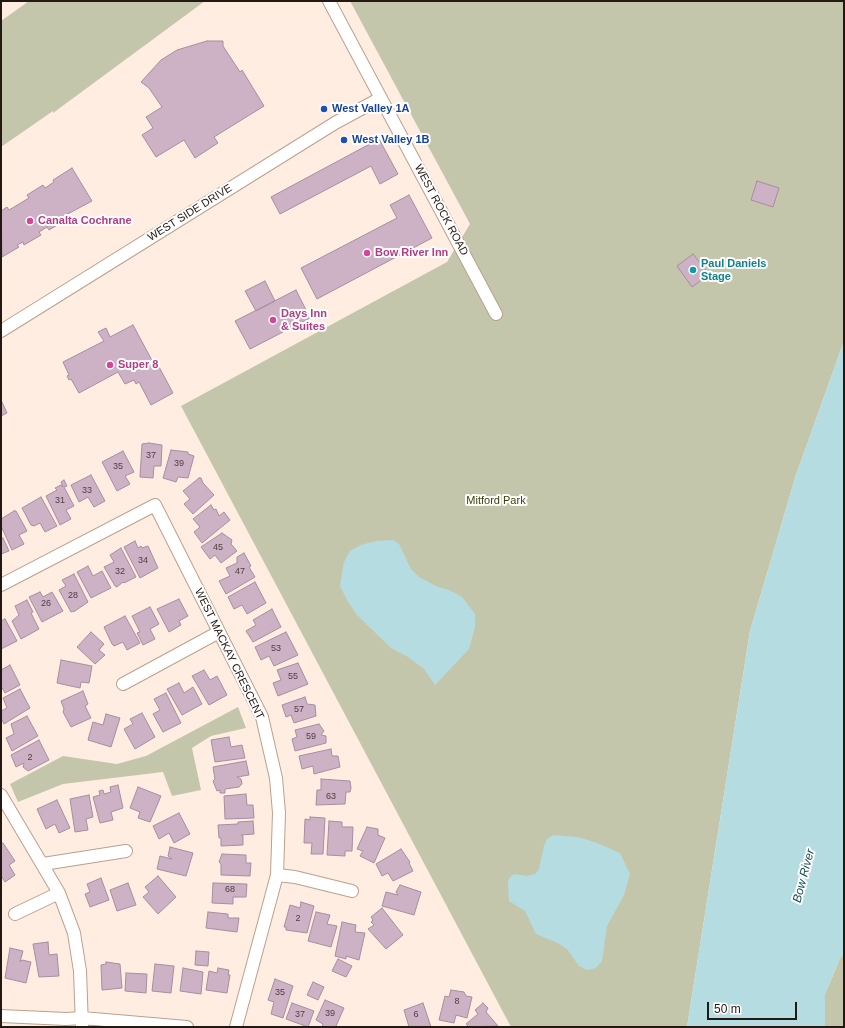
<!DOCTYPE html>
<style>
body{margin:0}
#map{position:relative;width:845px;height:1028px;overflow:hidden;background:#ffede1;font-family:Arial,sans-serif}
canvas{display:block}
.frame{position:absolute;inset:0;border:2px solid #241912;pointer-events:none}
.scale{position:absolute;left:707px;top:1002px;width:90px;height:18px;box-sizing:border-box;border:2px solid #241912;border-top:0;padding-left:5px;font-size:12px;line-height:14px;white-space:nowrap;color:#241912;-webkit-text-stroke:3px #fefefe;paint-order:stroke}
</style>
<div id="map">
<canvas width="845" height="1028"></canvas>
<div class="frame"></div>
<div class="scale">50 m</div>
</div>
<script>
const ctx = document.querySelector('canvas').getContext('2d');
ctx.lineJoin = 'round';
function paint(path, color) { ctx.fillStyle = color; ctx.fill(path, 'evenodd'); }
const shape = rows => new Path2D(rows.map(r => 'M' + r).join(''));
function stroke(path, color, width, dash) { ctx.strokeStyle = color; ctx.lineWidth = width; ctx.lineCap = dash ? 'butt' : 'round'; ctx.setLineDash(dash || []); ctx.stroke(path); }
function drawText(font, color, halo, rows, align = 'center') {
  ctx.font = font + ' Arial,sans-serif'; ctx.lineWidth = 4; ctx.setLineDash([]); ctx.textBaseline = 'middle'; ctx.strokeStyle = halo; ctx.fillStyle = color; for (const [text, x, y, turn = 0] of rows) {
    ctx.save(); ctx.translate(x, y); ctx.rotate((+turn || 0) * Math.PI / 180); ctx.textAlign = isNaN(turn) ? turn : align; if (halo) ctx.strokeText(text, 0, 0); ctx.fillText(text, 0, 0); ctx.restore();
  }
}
paint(shape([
 [29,1,205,1,53,113,53,111,1,147,1,21],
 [350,1,844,1,844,341,796,475,750,631,687,1027,511,1027,181,406,447,262,470,224],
 [238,707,246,728,211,736,192,748,201,790,172,796,163,772,63,784,18,802,10,784,63,756,117,764,146,756],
 [844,949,844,1027,825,1027,825,994]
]), '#c4c6ab');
paint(shape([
 [844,341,844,949,825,994,825,1027,687,1027,750,631,796,475],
 [393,540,399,544,411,569,419,577,438,587,449,590,462,597,475,614,475,627,469,649,435,685,424,669,408,657,391,648,357,615,347,600,340,586,344,562,350,551,361,545,377,541],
 [553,835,578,837,597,843,620,853,630,874,624,895,607,926,602,961,596,968,587,970,579,966,567,949,558,943,536,934,525,911,509,901,508,882,510,877,514,874,527,876,535,874,539,869,544,846,547,839]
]), '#b5dde1');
stroke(shape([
 [843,953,844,956]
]), '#b5dde1', 3.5);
const building = shape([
 [207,41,223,41,223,46,240,72,242,70,264,106,214,137,218,143,195,158,184,140,156,157,142,135,153,128,146,117,162,107,149,88,141,82,161,60,177,50,207,41],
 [379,139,398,174,380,184,371,166,280,214,271,197,379,139],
 [72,168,92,201,62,217,64,221,49,230,47,227,39,232,41,235,24,245,23,242,17,245,19,247,2,257,1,211,7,207,9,210,29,198,27,195,43,185,45,188,54,182,53,180,72,168],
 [757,181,779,188,773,207,751,200,757,181],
 [409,195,432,238,317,299,301,268,397,218,390,205,409,195],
 [693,254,709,274,692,287,677,266,693,254],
 [265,281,275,301,256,311,245,291,265,281],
 [296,290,310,318,250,349,235,321,296,290],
 [133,325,155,366,158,365,173,393,151,405,139,382,136,384,134,380,125,384,118,372,79,393,71,379,69,380,67,376,69,375,63,362,104,341,98,332,106,328,110,337,133,325],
 [1,400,7,413,1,416,1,400],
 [149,443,162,445,161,466,154,466,153,478,140,477,142,444,149,443],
 [171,450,188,452,188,454,194,456,188,478,178,477,176,482,163,478,171,450],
 [123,451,134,472,125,476,130,484,117,491,102,462,123,451],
 [91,475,105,501,94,507,88,497,79,502,71,485,91,475],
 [199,478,201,478,203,483,214,495,193,514,184,504,190,499,183,491,199,478],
 [64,480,67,486,64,487,74,506,66,510,71,519,60,525,46,496,57,490,55,488,61,485,63,487,61,482,64,480],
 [41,497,57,526,45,532,40,523,34,526,31,525,22,508,41,497],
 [211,505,214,510,216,509,219,516,224,512,230,520,202,543,194,532,200,527,193,519,211,505],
 [14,511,16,511,27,531,19,535,24,544,12,550,1,526,1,519,14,511],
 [222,533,232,540,231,544,237,551,221,563,215,555,210,559,201,547,222,533],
 [3,538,9,551,1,554,1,539,3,538],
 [135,541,138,548,141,546,142,548,148,546,158,568,140,578,124,547,135,541],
 [121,548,136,577,124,583,123,582,117,587,115,586,104,567,114,562,110,555,121,548],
 [244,553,251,566,249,567,255,577,226,594,219,581,230,576,226,568,237,563,237,557,244,553],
 [88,566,93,576,102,571,111,588,91,598,77,572,88,566],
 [74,574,88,602,75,611,71,612,59,590,66,586,62,580,74,574],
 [255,582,266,603,247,614,242,605,234,609,228,597,255,582],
 [40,592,43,597,52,592,63,611,42,622,29,597,40,592],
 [179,599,188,616,179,621,181,625,169,632,157,609,179,599],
 [27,600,33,612,31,613,39,629,21,639,12,621,19,615,15,606,27,600],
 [150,607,159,624,150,629,155,639,143,645,137,633,140,632,132,616,150,607],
 [272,609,281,627,253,642,246,631,256,625,253,620,272,609],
 [125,616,140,643,127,650,123,642,114,646,112,644,104,627,125,616],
 [5,619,17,641,1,649,1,621,5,619],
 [91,632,104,644,99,650,105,655,95,664,77,647,91,632],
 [286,632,298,655,274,666,269,656,261,660,255,647,286,632],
 [61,660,92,666,89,683,81,682,80,688,57,683,61,660],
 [298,663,308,684,278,696,273,683,281,680,277,670,298,663],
 [10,665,20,685,5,693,1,686,1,670,10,665],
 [204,670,210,680,217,676,227,695,209,705,192,676,204,670],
 [179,683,184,693,193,687,202,704,182,715,167,689,179,683],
 [20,689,30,708,4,724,1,718,1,711,7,708,3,698,20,689],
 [83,691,88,704,85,706,91,718,71,727,63,712,64,709,61,701,83,691],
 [166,693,181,723,163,732,153,714,160,710,154,699,166,693],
 [305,697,307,704,315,705,316,716,294,723,291,715,286,717,282,705,305,697],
 [142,713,155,737,135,749,124,729,133,724,130,719,142,713],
 [106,714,120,718,111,747,88,740,93,722,103,725,106,714],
 [27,716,38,736,12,751,6,738,14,734,11,724,27,716],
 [319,724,324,731,321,735,326,736,326,743,295,751,292,739,297,737,295,730,319,724],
 [229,737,231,747,242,745,245,758,215,762,211,740,229,737],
 [39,740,49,760,28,771,23,767,24,763,16,767,11,755,39,740],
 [331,749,332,756,338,756,340,767,314,774,313,766,302,769,299,756,331,749],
 [246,761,249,775,237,777,241,779,242,784,239,787,225,789,225,793,220,793,220,790,217,791,213,781,215,779,213,767,246,761],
 [321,779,350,781,351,788,350,792,346,792,345,804,316,805,317,790,321,790,321,779],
 [118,785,123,808,111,812,113,820,100,823,93,797,100,795,99,791,103,790,104,794,111,792,110,787,118,785],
 [138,787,161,796,150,822,138,818,140,812,130,808,138,787],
 [246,794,247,805,253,805,254,818,225,819,224,796,246,794],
 [89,795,93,817,86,819,88,830,75,832,70,799,89,795],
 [57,800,70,828,59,833,55,824,46,829,37,809,57,800],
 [179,813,190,834,174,843,169,833,159,839,153,826,179,813],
 [310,817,325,818,323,854,311,854,312,843,304,843,305,819,310,820,310,817],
 [253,821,254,834,241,835,243,836,243,845,221,846,221,838,219,838,218,825,238,824,238,822,253,821],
 [329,821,342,822,342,827,353,827,352,851,345,851,345,856,327,855,329,821],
 [367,827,378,829,378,835,385,838,374,863,360,856,363,851,357,849,367,827],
 [1,843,3,843,15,861,9,865,15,875,5,882,1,876,1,843],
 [170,847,193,853,186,876,157,869,160,856,172,859,168,856,170,847],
 [401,849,410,862,409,863,413,871,393,881,388,873,382,876,376,864,401,849],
 [222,854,246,855,246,863,251,863,250,876,221,875,221,864,219,862,222,854],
 [158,876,176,897,158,914,143,897,149,892,145,887,158,876],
 [101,878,109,900,90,907,85,894,90,892,87,884,101,878],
 [128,883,136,905,117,911,110,890,128,883],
 [213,883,247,884,246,897,233,897,233,904,212,903,213,883],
 [400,885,421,892,414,915,382,906,386,892,398,895,396,892,400,885],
 [301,902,314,906,307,933,286,930,286,927,284,927,290,905,300,908,301,902],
 [382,908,403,935,386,949,368,929,374,925,371,922,373,920,371,917,382,908],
 [208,912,228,914,228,918,239,918,237,932,206,928,208,912],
 [316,912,330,915,327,924,337,926,331,947,308,941,316,912],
 [342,922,356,925,355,932,365,933,359,960,346,956,346,959,335,956,342,922],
 [48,942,49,955,57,954,59,976,39,977,33,944,48,942],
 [10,948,23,951,20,962,22,960,31,962,26,983,5,978,10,948],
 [196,951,209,952,208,966,195,965,196,951],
 [338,959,352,966,346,977,332,971,338,959],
 [106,962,120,964,122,988,102,990,101,965,106,964,106,962],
 [155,964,174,966,171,993,152,991,155,964],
 [183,968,203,972,201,994,180,991,183,968],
 [218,968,229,970,228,975,230,975,227,993,206,990,209,971,217,973,218,968],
 [126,973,147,974,146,993,125,991,126,973],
 [275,979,293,986,283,1018,271,1014,274,1002,268,1000,275,979],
 [313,982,324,987,318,1000,307,995,313,982],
 [451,990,464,992,466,996,472,997,467,1018,456,1015,454,1023,439,1020,445,996,449,997,451,990],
 [325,1000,344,1008,336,1026,338,1027,322,1027,323,1024,316,1020,325,1000],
 [292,1003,314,1011,308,1027,286,1019,292,1003],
 [423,1003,431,1027,409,1027,404,1010,423,1003],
 [483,1003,488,1008,486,1012,498,1026,469,1027,466,1024,478,1014,475,1010,483,1003]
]);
paint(building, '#cdb1c5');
stroke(building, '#a88da0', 1);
const minor = shape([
 [329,1,496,314],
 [1,331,335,123,381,98],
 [1,585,155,505,262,717,276,778,279,813,277,875,236,1027],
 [123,684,219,632],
 [1,795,59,893,74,933,80,971,82,1027],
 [43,864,126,851],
 [277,875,295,877,352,891],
 [15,914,59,893],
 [1,1016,66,1019,82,1018,187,1027]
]);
stroke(minor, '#bca08d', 14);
stroke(minor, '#fff', 12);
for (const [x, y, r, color] of [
 [324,109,4,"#1a4fb4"],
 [344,140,4,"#1a4fb4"],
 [30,221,4,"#d1479c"],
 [367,253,4,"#d1479c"],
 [693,270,4,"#0f9aa8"],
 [273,320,4,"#d1479c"],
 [110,365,4,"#d1479c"]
]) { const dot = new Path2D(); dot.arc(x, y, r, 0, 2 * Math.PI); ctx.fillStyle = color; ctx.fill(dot); stroke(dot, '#fefefe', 1.5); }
drawText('9px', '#4e3f3f', null, [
 ["37",151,456],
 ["39",179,464],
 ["35",118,467],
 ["33",87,491],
 ["31",60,501],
 ["45",218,548],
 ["34",143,561],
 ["32",120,572],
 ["47",240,572],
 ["28",73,596],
 ["26",46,604],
 ["53",276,649],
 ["55",293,677],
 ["57",299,710],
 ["59",311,737],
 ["2",30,758],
 ["63",331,797],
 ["68",230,890],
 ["2",298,919],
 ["35",280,993],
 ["8",457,1002],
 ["39",330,1014],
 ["37",300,1015],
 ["6",416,1015]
]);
drawText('bold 11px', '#164399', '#fefefe', [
 ["West Valley 1A",332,109],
 ["West Valley 1B",352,140]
], 'left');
drawText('11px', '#241912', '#fefefe', [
 ["WEST ROCK ROAD",441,210,62],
 ["WEST SIDE DRIVE",190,213,-32],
 ["WEST MACKAY CRESCENT",229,654,64]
]);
drawText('bold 11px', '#b23c85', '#fefefe', [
 ["Canalta Cochrane",38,221],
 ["Bow River Inn",375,253],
 ["Days Inn",281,314],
 ["& Suites",281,327],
 ["Super 8",118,365]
], 'left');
drawText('bold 11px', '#0d838f', '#fefefe', [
 ["Paul Daniels",701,264],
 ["Stage",701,277]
], 'left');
drawText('11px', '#3f4009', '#fefefe', [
 ["Mitford Park",496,501]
]);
drawText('italic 12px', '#124c51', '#fefefe', [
 ["Bow River",804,876,-75]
]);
</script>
